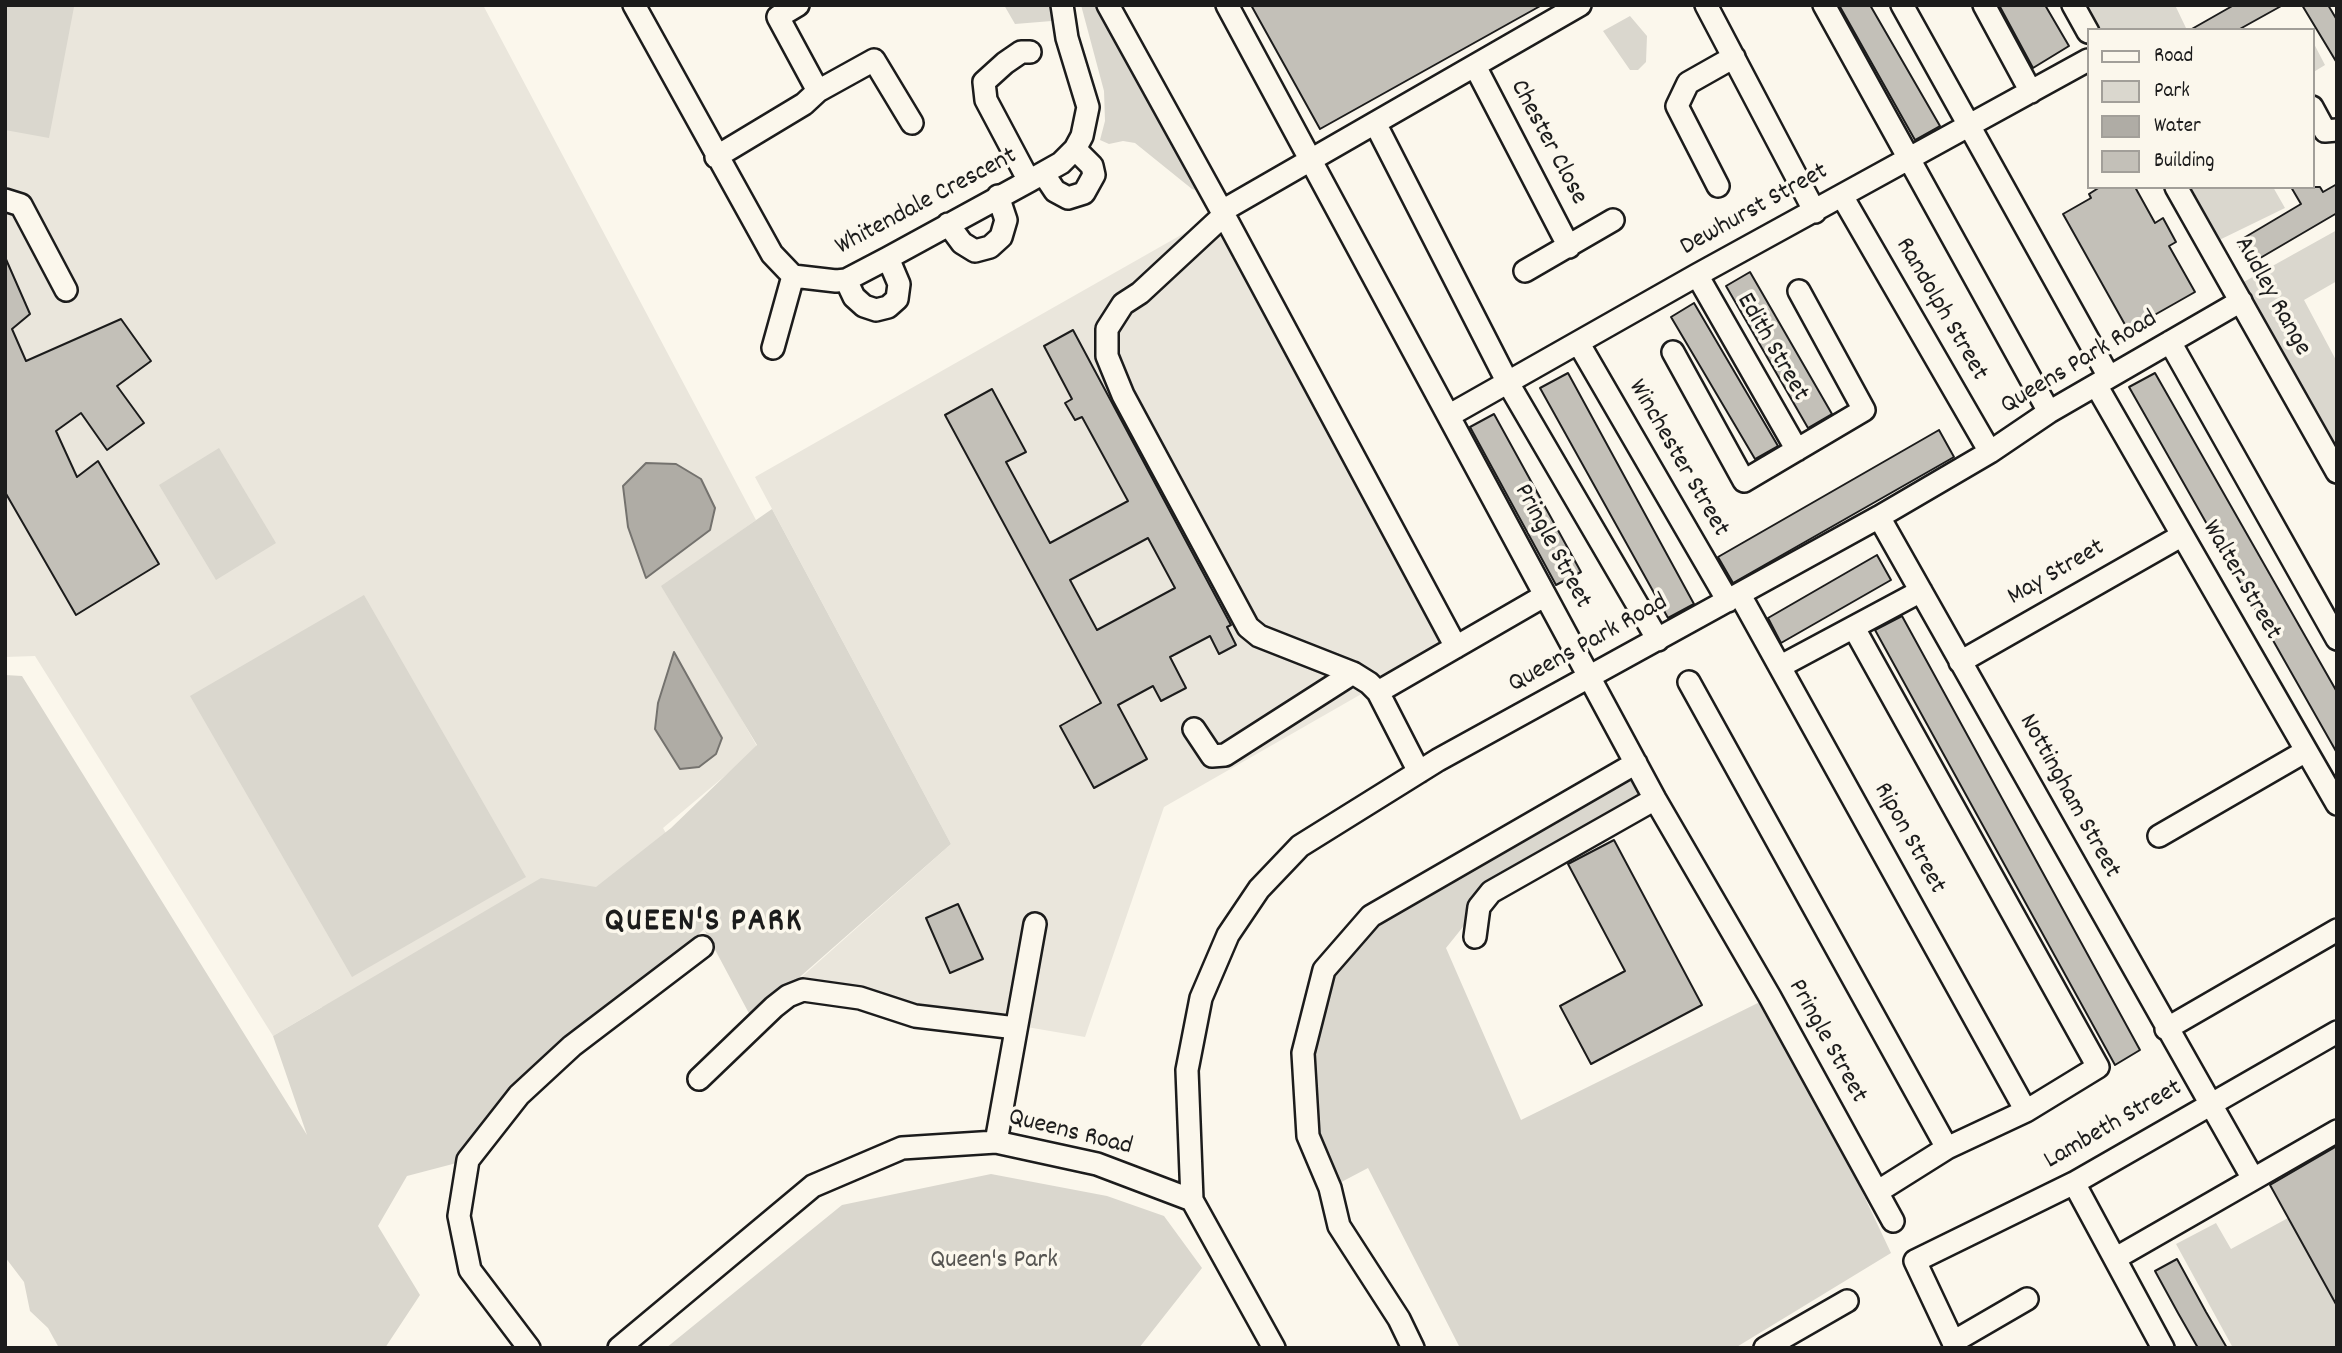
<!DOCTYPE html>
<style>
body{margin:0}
#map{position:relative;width:2342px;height:1353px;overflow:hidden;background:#fbf7ec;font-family:Dekko,sans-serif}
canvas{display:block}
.frame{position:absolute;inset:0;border:7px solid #1c1c1c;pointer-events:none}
.legend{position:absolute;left:2087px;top:28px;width:228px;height:161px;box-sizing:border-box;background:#fbf7ec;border:2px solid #a29f99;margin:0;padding:9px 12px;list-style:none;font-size:21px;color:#1c1c1c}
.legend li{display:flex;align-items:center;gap:14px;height:35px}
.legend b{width:35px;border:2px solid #a29f99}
</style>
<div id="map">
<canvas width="2342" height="1353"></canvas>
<div class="frame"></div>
<ul class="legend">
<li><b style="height:9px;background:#fbf7ec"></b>Road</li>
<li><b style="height:19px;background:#dad7ce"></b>Park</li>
<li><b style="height:19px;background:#afaca5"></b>Water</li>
<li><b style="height:19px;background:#c3c0b8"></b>Building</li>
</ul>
</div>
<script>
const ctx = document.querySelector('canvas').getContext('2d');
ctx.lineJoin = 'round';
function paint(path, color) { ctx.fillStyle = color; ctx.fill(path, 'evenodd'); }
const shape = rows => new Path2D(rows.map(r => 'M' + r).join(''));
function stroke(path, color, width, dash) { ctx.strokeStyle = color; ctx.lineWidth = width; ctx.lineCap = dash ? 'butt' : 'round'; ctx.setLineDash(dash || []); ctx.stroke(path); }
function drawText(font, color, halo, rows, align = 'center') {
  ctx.font = font + ' Dekko,sans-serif'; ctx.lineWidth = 7; ctx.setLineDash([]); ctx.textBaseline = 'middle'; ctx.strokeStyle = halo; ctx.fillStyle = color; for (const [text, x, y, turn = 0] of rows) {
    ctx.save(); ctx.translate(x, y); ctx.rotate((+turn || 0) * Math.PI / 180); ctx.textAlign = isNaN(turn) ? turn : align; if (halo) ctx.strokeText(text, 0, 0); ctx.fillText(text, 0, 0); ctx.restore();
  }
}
paint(shape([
 [5,5,483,5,756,520,665,585,758,748,663,828,703,899,359,1088,322,1007,273,1036,35,656,5,657],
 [1218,214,1447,645,1164,807,1085,1037,887,1003,796,982,951,844,755,477]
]), '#eae6dc');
paint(shape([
 [5,5,74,7,49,138,5,130],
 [1004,5,1062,5,1064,20,1015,24],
 [1081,5,1102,5,1205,193,1192,189,1135,143,1123,141,1109,144,1100,140,1105,121,1104,91],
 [2075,5,2175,5,2186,28,2088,30],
 [1630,16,1647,36,1646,62,1638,70,1630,70,1603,31],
 [2312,40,2325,65,2312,73],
 [2176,187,2273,187,2285,208,2209,245],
 [2337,230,2337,281,2304,300,2337,362,2337,468,2233,288],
 [219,448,276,543,216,580,159,485],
 [772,509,951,844,752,1019,704,929,468,1160,407,1176,378,1226,420,1295,385,1348,59,1348,48,1328,30,1311,24,1282,5,1257,5,675,22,676,307,1135,273,1036,541,878,596,887,671,828,757,745,661,586],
 [364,595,526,877,352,977,190,696],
 [1636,763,1655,799,1491,892,1446,948,1521,1120,1770,997,1891,1253,1735,1348,1460,1348,1368,1168,1330,1188,1308,1136,1303,1053,1324,970,1414,893],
 [991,1174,1107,1196,1164,1216,1202,1268,1139,1348,666,1348,842,1205],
 [2288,1218,2337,1306,2337,1348,2233,1348,2176,1244,2216,1223,2231,1249]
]), '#dad7ce');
const water = shape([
 [646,463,676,464,701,479,715,508,710,530,646,578,628,527,623,486,646,463],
 [674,652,722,738,716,754,699,767,680,769,655,729,658,703,674,652]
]);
paint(water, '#afaca5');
stroke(water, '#74726e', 2);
const building = shape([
 [1251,5,1542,5,1320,129,1251,5],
 [1839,5,1870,5,1940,126,1915,140,1839,5],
 [1999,5,2045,5,2069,46,2033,68,1999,5],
 [2234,5,2283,5,2238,30,2190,30,2234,5],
 [2302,5,2328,5,2337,20,2337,63,2302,5],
 [2337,184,2337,213,2250,264,2237,242,2301,204,2291,187,2320,187,2323,192,2337,184],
 [2100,187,2135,187,2155,223,2163,218,2176,242,2169,246,2195,292,2128,330,2063,214,2091,198,2089,194,2100,187],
 [5,257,30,314,12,329,26,361,121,319,151,361,117,386,144,423,107,450,81,413,56,431,77,477,98,461,159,564,76,615,5,492,5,257],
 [1750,272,1832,414,1808,428,1726,286,1750,272],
 [1694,303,1778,446,1755,459,1671,317,1694,303],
 [1073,330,1231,625,1227,627,1236,645,1219,654,1210,636,1170,657,1186,688,1161,701,1153,686,1118,705,1147,759,1094,788,1060,726,1101,703,945,415,992,389,1026,452,1006,462,1050,543,1128,501,1082,417,1075,420,1065,403,1072,399,1044,346,1073,330],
 [1148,538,1175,588,1097,630,1070,580,1148,538],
 [1568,373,1694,604,1668,618,1540,388,1568,373],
 [2155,373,2337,692,2337,753,2129,387,2155,373],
 [1494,414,1581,572,1556,585,1470,427,1494,414],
 [1939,430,1954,457,1733,583,1718,557,1939,430],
 [1877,555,1891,580,1781,643,1768,618,1877,555],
 [1902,616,2140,1050,2115,1065,1875,630,1902,616],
 [1614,840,1702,1005,1591,1064,1560,1006,1625,971,1568,864,1614,840],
 [958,904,983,959,950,973,926,918,958,904],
 [2337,1146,2337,1306,2270,1185,2337,1146],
 [2177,1259,2206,1312,2227,1348,2198,1348,2178,1313,2155,1271,2177,1259]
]);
paint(building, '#c3c0b8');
stroke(building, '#1c1c1c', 2);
const minor = shape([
 [634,5,772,254,793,276,836,281,846,280,888,258,1029,181,1061,163,1075,149,1082,136,1088,107,1067,38,1062,5],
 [798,5,778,17,818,91],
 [1108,5,1224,215,1456,647],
 [1227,5,1655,799,1770,997,1893,1221],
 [1706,5,1815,212],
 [1824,5,2049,412],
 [1902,5,2109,377],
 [1984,5,2031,92],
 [2073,5,2088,32],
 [1475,66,1569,247],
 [2312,107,2325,131,2337,130],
 [1375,123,1508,383,1658,640],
 [716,157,804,104,818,91,874,60,912,123],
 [1043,173,1055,191,1068,198,1084,193,1094,175,1092,166,1075,149],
 [1029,181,986,100,984,82,1005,63,1021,52,1030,52],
 [1718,186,1677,106,1688,83,1734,57],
 [2176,187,2337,472],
 [1842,196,1990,452],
 [5,200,21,205,66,290],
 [1222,211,1580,5],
 [1224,215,1140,293,1123,304,1107,329,1107,356,1123,395,1248,627,1259,636,1353,673,1369,683,1378,692,1419,772],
 [948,224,962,243,975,251,990,247,1001,237,1006,220,998,196],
 [1525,271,1613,220],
 [1697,275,1797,450],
 [846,280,854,297,864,306,876,310,888,307,897,299,899,284,888,258],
 [2170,342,2337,639],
 [1579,344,1728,601],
 [773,348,793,276],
 [1673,352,1744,481,1864,410,1799,291],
 [2096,385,2337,804],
 [1450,415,1697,275,2088,60],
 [1879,517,2252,1177],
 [1740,595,2026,1111],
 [1854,628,2098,1067,2026,1111,1947,1148,1877,1192],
 [1960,662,2181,536],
 [1781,666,1921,591],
 [1689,682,1947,1148],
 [1378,692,1544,596],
 [1194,729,1212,756,1225,755,1353,673],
 [2159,836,2306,751],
 [1475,937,1479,907,1491,892,1655,799],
 [2166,1029,2337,930],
 [699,1079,774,1007,788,996,803,990,860,998,915,1016,1016,1028],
 [996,1142,1035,924],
 [2074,1183,2163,1348],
 [1192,1200,1187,1070,1201,998,1228,935,1259,889,1300,846,1438,760,1879,517,1990,452,2049,412,2241,301],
 [2116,1258,2337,1131],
 [1953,1342,2027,1299],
 [529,1348,470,1270,459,1216,468,1160,519,1095,572,1046,702,947],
 [619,1348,813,1186,902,1148,996,1142,1097,1164,1192,1200,1274,1348],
 [1413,1348,1399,1319,1339,1226,1330,1188,1308,1136,1303,1053,1324,970,1371,916,1636,763],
 [1765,1348,1847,1301],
 [1956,1348,1915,1261,2074,1183,2337,1032]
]);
stroke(minor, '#1c1c1c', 26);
stroke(minor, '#fbf7ec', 21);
drawText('26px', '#1c1c1c', '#fbf7ec', [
 ["Chester Close",1547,143,62],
 ["Whitendale Crescent",927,203,-28],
 ["Dewhurst Street",1755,211,-29],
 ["Audley Range",2271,297,61],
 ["Randolph Street",1940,310,60],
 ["Edith Street",1771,348,60],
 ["Queens Park Road",2080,364,-31],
 ["Winchester Street",1677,459,60],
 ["Pringle Street",1551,547,62],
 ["May Street",2057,574,-30],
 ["Walter Street",2240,581,60],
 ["Queens Park Road",1589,645,-29],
 ["Nottingham Street",2068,797,61],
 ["Ripon Street",1908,839,61],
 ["Pringle Street",1826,1042,61],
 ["Lambeth Street",2114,1126,-30],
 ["Queens Road",1070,1134,14]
]);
drawText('26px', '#555451', '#fbf7ec', [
 ["Queen's Park",994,1262]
]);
ctx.letterSpacing = '2px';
drawText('bold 33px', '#1c1c1c', '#fbf7ec', [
 ["QUEEN'S PARK",704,924]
]);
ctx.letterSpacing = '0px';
</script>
